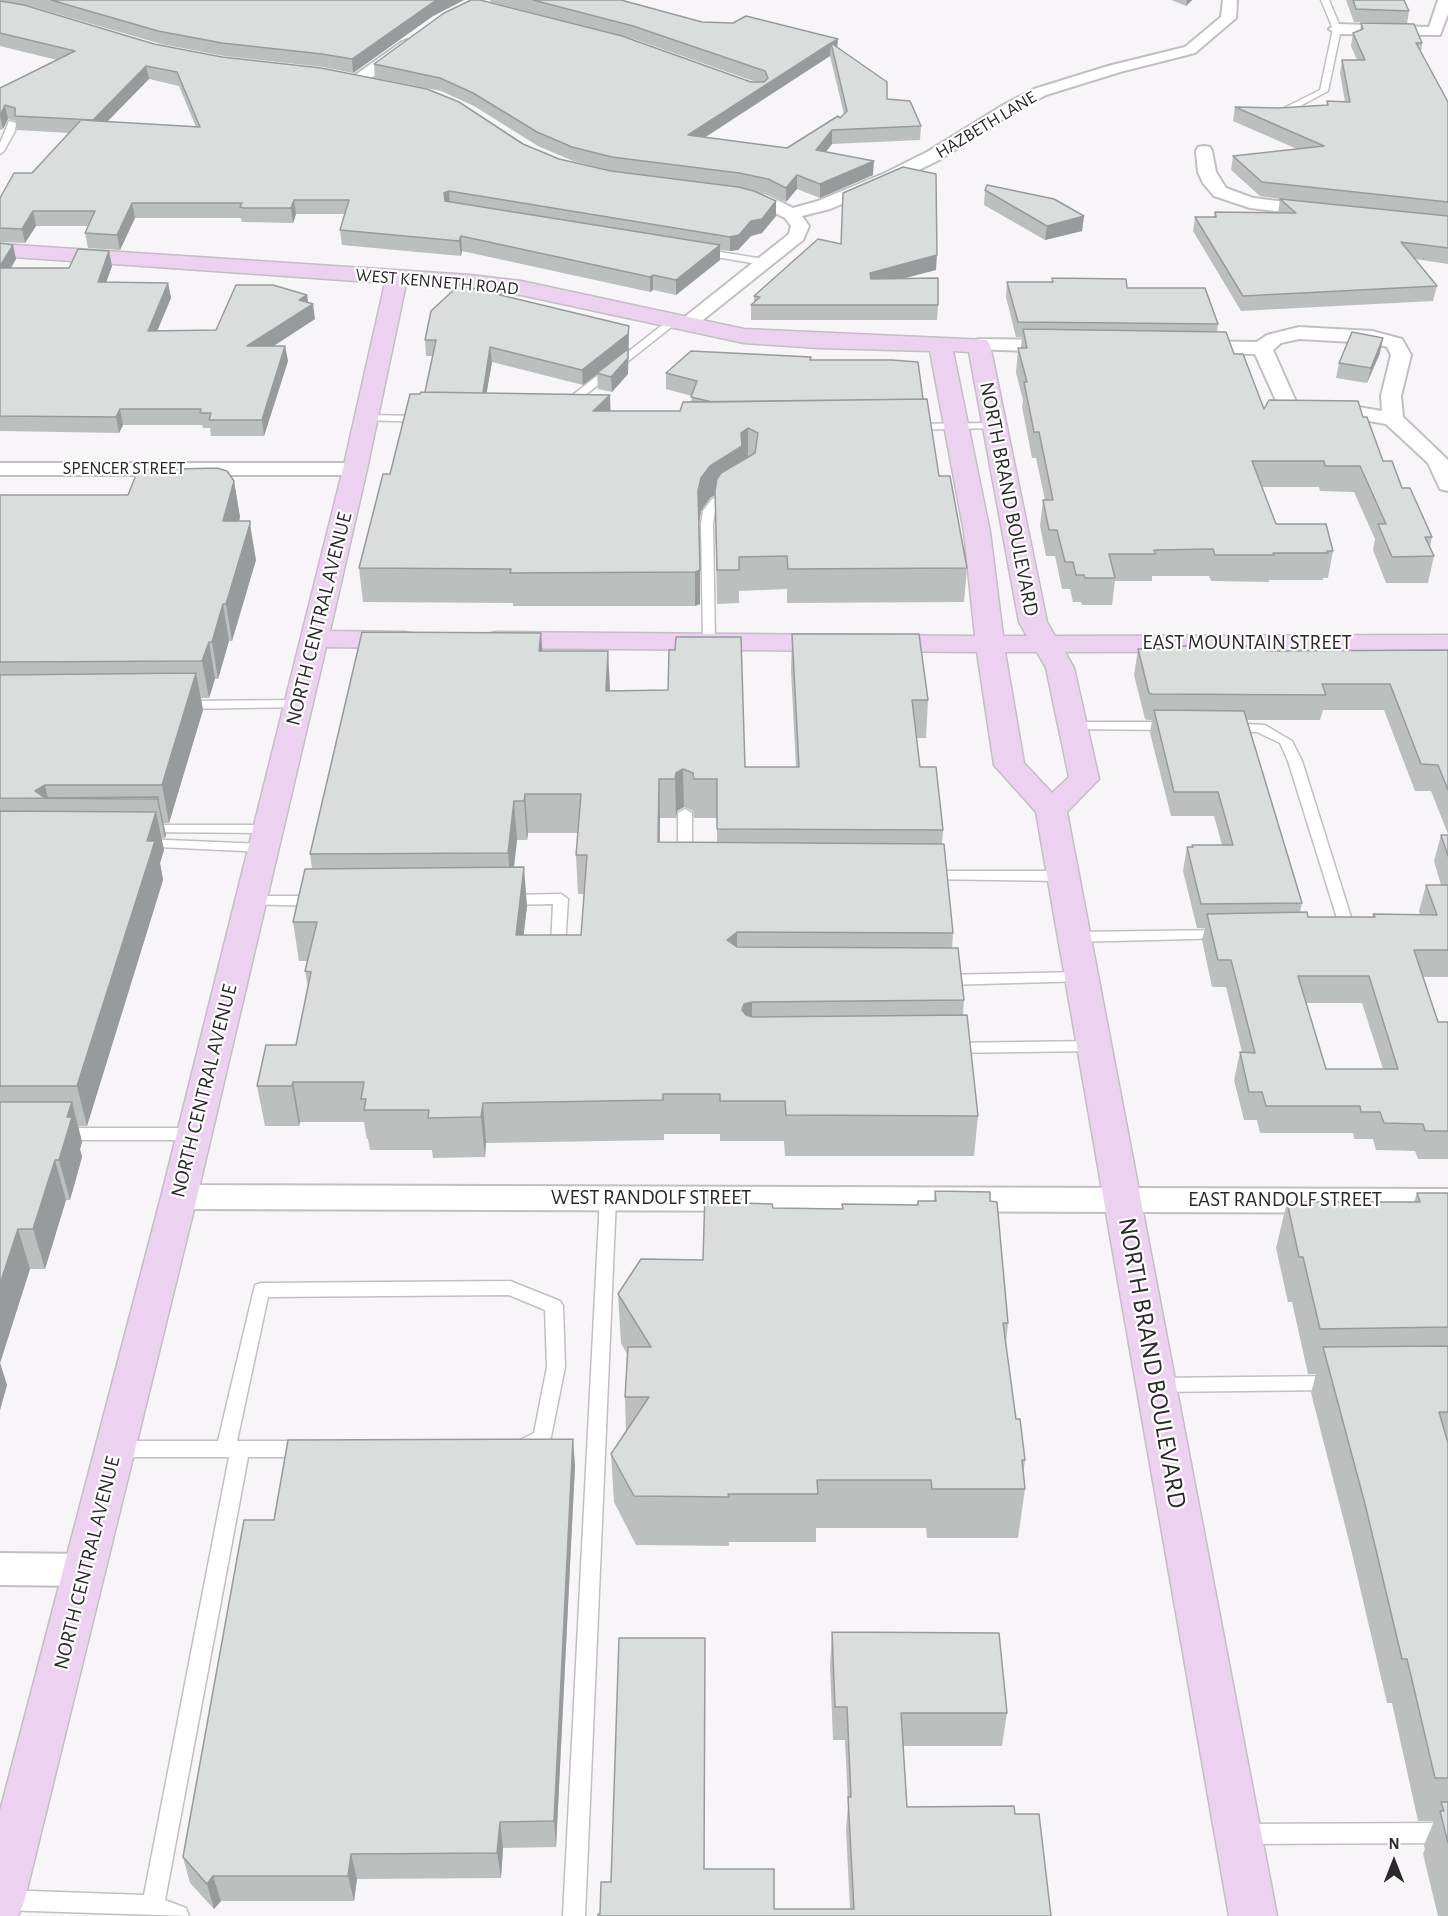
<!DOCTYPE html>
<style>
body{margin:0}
#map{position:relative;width:1448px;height:1916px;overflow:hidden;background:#f8f5f8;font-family:"Alegreya Sans",sans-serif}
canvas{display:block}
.north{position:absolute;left:1364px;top:1832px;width:60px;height:60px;-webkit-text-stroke:4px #fff;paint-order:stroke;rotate:0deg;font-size:16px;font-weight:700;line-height:24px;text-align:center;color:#2b2a2b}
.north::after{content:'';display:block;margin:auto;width:21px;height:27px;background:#2b2a2b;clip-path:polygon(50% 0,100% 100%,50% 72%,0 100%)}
</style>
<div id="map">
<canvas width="1448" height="1916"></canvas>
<div class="north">N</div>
</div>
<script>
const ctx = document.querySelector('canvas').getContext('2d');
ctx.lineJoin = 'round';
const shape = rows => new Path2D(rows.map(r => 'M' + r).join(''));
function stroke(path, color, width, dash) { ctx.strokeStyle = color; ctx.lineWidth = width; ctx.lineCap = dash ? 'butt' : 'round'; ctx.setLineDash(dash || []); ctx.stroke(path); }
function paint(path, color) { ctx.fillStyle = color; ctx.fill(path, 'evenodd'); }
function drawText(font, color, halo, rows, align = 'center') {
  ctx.font = font + ' "Alegreya Sans",sans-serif'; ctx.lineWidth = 4.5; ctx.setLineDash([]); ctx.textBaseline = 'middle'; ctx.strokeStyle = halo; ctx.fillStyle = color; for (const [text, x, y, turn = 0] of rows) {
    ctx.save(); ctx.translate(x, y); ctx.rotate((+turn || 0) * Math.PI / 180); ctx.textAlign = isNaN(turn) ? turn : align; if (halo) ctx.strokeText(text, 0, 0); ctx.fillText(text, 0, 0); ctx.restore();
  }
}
const lane = shape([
 [1321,0,1329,0,1341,29,1328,91,1278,118,1272,118,1272,114,1320,90,1333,29,1321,0],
 [9,121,16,123,15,131,4,151,0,154,0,143,9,121],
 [701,249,764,259,769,262,764,265,698,254,696,252,701,249],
 [670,319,679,321,569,408,561,408,561,404,670,319],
 [366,415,423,416,428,419,423,422,362,420,362,416,366,415],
 [994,423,999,426,998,428,910,430,904,427,910,424,994,423],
 [731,487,737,490,719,504,715,511,713,524,715,642,709,646,703,642,701,524,703,511,711,500,731,487],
 [298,700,303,701,305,704,303,707,183,709,176,705,183,701,298,700],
 [1073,722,1172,722,1179,726,1172,730,1068,729,1066,726,1073,722],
 [1229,723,1265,725,1292,741,1302,761,1356,933,1354,936,1347,938,1340,933,1341,931,1288,761,1280,743,1257,732,1224,730,1222,727,1229,723],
 [685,809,692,813,692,861,685,865,678,861,678,813,685,809],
 [144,825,268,825,275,829,268,833,139,832,137,829,144,825],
 [143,839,263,844,270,848,263,852,138,846,136,843,143,839],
 [929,871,1063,871,1070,876,1063,881,924,879,922,876,929,871],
 [561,894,568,899,565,947,558,952,551,947,553,904,508,905,501,900,508,895,561,894],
 [250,896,316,896,323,901,316,906,245,904,243,901,245,898,250,896],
 [1224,930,1229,932,1231,935,1229,938,1074,942,1067,937,1074,932,1224,930],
 [1082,972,1087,973,1090,977,1087,981,944,985,936,980,944,975,1082,972],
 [1094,1041,1100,1042,1102,1046,1100,1050,1094,1051,950,1053,944,1052,942,1048,944,1044,950,1043,1094,1041],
 [60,1128,193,1128,199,1130,201,1134,199,1138,193,1140,60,1140,54,1138,52,1134,54,1130,60,1128],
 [608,1192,614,1194,616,1198,585,1916,563,1916,600,1198,602,1194,608,1192],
 [510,1281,560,1301,563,1306,565,1367,551,1437,549,1442,521,1456,514,1453,512,1448,514,1443,534,1433,547,1367,545,1310,509,1295,268,1297,237,1441,305,1441,312,1444,314,1449,312,1454,305,1457,248,1457,165,1900,186,1908,189,1916,0,1910,0,1892,3,1890,144,1895,229,1457,116,1457,109,1454,107,1449,109,1444,116,1441,218,1441,255,1285,261,1283,510,1281],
 [1333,1376,1339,1378,1342,1383,1339,1388,1333,1390,1156,1392,1150,1390,1147,1385,1150,1380,1156,1378,1333,1376],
 [1448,1823,1448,1843,1241,1844,1233,1841,1230,1834,1233,1827,1241,1824,1448,1823]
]);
const street = shape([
 [1223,0,1237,0,1236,18,1195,53,1120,72,1046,95,1017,110,939,160,897,181,830,209,802,216,809,226,803,240,694,327,680,327,677,323,789,234,791,226,785,218,755,203,732,198,729,194,732,190,738,189,767,195,793,208,818,201,885,173,927,152,1005,104,1034,89,1108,66,1185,47,1221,17,1223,0],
 [1438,0,1448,0,1448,14,1440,35,1337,34,1329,29,1337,24,1429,27,1438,0],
 [407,40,412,42,415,45,412,48,363,84,351,84,349,81,351,78,402,42,407,40],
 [1204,146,1210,147,1212,151,1216,172,1226,188,1253,198,1318,206,1324,207,1327,211,1324,215,1318,216,1250,208,1214,196,1203,183,1198,172,1196,151,1198,147,1204,146],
 [1299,327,1372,331,1402,339,1411,355,1401,396,1403,417,1448,460,1448,491,1440,489,1428,463,1386,424,1352,418,1282,414,1255,354,1192,353,1185,351,1182,347,1185,343,1192,341,1257,342,1267,335,1299,327],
 [1299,339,1372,343,1387,347,1391,355,1381,396,1382,411,1352,406,1297,404,1273,350,1281,343,1299,339],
 [979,339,1059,340,1066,342,1069,346,1066,350,1059,352,972,349,969,345,972,341,979,339],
 [0,463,355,463,363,464,366,469,363,474,355,475,0,475,0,463],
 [179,1185,1448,1189,1448,1213,179,1209,168,1205,163,1197,168,1189,179,1185],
 [0,1553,86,1554,99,1559,105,1570,99,1581,86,1586,0,1585,0,1553]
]);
const secondary = shape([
 [0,244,470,275,521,281,744,329,987,340,990,345,1047,622,1055,636,1448,635,1448,651,1065,652,1074,668,1099,779,1067,812,1277,1916,1229,1916,1036,812,994,765,977,652,496,648,486,646,482,640,486,634,496,632,975,636,964,532,930,351,819,348,744,343,521,295,406,284,367,469,330,631,405,632,415,634,419,640,415,646,405,648,326,647,197,1197,24,1902,18,1916,0,1916,0,1811,161,1197,343,469,385,283,0,256,0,244],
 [953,351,969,352,1019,622,1027,636,1003,636,990,532,953,351],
 [1005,652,1037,652,1046,668,1069,777,1052,793,1024,763,1005,652]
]);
stroke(lane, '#c2bfc2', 3);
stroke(street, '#c2bfc2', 4);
stroke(secondary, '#c2bfc2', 3);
paint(lane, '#fff');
paint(street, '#fff');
paint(secondary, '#ecd2f0');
paint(shape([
 [0,0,464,0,433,16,353,73,323,67,224,56,161,44,30,6,0,1,154,44,523,144,559,159,776,216,762,233,751,236,738,250,730,251,720,250,720,260,676,295,653,290,650,292,462,251,461,256,342,245,340,230,345,214,296,214,293,223,246,222,242,222,241,218,135,218,120,250,88,248,85,233,88,226,36,226,25,243,0,242,0,198,32,173,69,133,17,130,16,121,8,119,3,129,0,130,0,88,57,60,0,46],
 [149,79,179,86,196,127,107,122],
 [490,0,621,0,702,22,733,23,746,16,837,47,887,99,921,126,920,140,832,144,826,152,873,175,820,198,797,189,786,202,767,193,738,187,612,171,573,161,538,146,474,106,441,91,375,78,374,64,756,82,634,39,491,2],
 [830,56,844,114,840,118,787,148,706,137],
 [1171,0,1192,0,1186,6],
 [1346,0,1404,0,1409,11,1407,24,1422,43,1421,52,1448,102,1448,264,1415,259,1437,286,1433,301,1241,311,1193,231,1195,217,1214,217,1215,212,1278,213,1280,199,1260,196,1231,170,1233,156,1297,149,1233,121,1235,107,1279,108,1327,105,1327,101,1345,102,1340,73,1342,60,1357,60,1351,46,1353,33,1360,31,1361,23,1402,24,1354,22],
 [985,190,1084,216,1082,231,1045,240,984,205],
 [0,243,16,259,11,268,69,268,109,251,112,266,106,282,168,283,171,298,157,331,216,330,307,295,308,303,315,319,274,346,285,346,288,361,264,436,211,436,210,428,203,428,202,425,123,425,119,433,0,431],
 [936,270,904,278,938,305,937,320,751,320,751,305,754,303,754,296],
 [1052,278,1218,324,1217,332,1234,354,1264,409,1363,417,1383,461,1402,488,1432,537,1430,547,1434,556,1428,583,1386,583,1373,550,1375,539,1354,492,1320,491,1319,487,1261,487,1276,524,1333,551,1328,578,1323,578,1323,580,1269,580,1269,582,1211,581,1209,576,1152,576,1152,581,1115,581,1112,605,1082,605,1081,602,1073,602,1070,589,1062,589,1055,556,1046,556,1040,526,1043,500,1045,500,1036,458,1032,458,1022,407,1023,400,1016,373,1018,348,1021,348,1022,337,1016,337,1006,297,1007,282,1052,282],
 [629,326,628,374,612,392,598,389,597,374,583,385,492,362,486,393,610,395,610,411,680,411,691,402,692,396,666,389,666,373,811,360,923,399,939,476,967,568,964,602,787,603,787,589,739,591,739,603,717,604,715,495,710,498,701,511,699,522,700,604,695,606,513,606,513,603,363,602,359,568,390,474,425,392,433,356,426,356,425,340],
 [1380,353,1367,383,1336,378,1339,363],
 [234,481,240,517,239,521,256,560,232,641,229,641,218,679,215,679,209,698,201,698,203,710,169,823,163,823,166,835,165,838,161,838,164,850,160,863,163,880,87,1126,78,1126,82,1142,80,1149,82,1157,70,1200,66,1200,45,1269,30,1269,0,1363,7,1385,0,1410,0,495,128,495],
 [541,633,542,651,610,691,745,767,796,767,791,671,792,634,928,700,926,738,916,738,920,767,943,830,942,844,953,933,952,948,964,1000,963,1015,978,1116,974,1156,785,1156,784,1141,720,1141,720,1134,664,1134,664,1140,486,1143,485,1157,433,1158,432,1150,370,1150,368,1139,367,1139,364,1122,300,1122,299,1126,265,1126,257,1086,296,1045,308,987,305,971,308,961,299,961,293,922,312,869,310,854],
 [684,807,693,811,694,818,717,818,717,842,660,842,660,818,676,818,677,811],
 [528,833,578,833,576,855,578,894,584,894,581,935,523,935,527,906,514,867,517,840,527,840],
 [1170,646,1266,651,1448,650,1448,834,1431,791,1415,791,1384,710,1323,710,1320,720,1247,720,1302,903,1300,912,1308,917,1373,917,1373,914,1420,914,1419,911,1426,885,1441,885,1434,861,1441,835,1448,835,1448,977,1423,977,1438,1022,1448,1022,1448,1159,1418,1159,1415,1151,1376,1150,1373,1139,1354,1139,1353,1133,1260,1133,1257,1120,1244,1120,1234,1080,1240,1052,1242,1052,1226,987,1212,987,1202,940,1205,928,1197,928,1183,871,1187,847,1192,847,1192,845,1222,845,1214,816,1171,816,1150,733,1152,720,1147,720,1145,719,1134,675,1138,649,1170,649],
 [1306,1003,1362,1003,1383,1069,1326,1069],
 [935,1191,990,1201,1008,1323,1006,1344,1016,1419,1025,1460,1023,1475,1025,1489,1018,1538,927,1538,926,1528,816,1528,816,1542,729,1542,729,1546,636,1545,614,1502,611,1454,626,1432,625,1397,627,1354,621,1343,618,1294,703,1260,741,1203,773,1208,842,1209,842,1204,917,1205,918,1201,934,1201],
 [1417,1193,1448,1193,1448,1916,1438,1916,1423,1854,1425,1849,1424,1845,1434,1821,1418,1821,1392,1703,1387,1703,1351,1549,1311,1393,1316,1374,1308,1374,1292,1302,1288,1302,1276,1248,1287,1202,1414,1202],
 [575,1465,556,1847,503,1848,501,1878,357,1879,354,1901,221,1901,214,1909,190,1883,183,1857,274,1520],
 [832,1632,1007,1713,1002,1746,903,1746,907,1807,1015,1814,1051,1916,600,1914,611,1882,705,1671,704,1869,774,1909,850,1909,846,1829,848,1805,845,1740,833,1740,830,1666]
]), '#bbbfbe');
paint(shape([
 [438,0,464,0,433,16,353,73,352,59,432,3],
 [1187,0,1192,0,1186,6],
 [838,39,837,52,831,43],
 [831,43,830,56,688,148,688,135],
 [146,66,149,79,95,134,93,120],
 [5,105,8,119,3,129,0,116],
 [832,130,832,144,816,164,816,150],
 [874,161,873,175,820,198,820,184],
 [797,175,797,189,786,202,786,188],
 [449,191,450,206,445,208,444,193],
 [294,200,296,214,293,223,291,208],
 [776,201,776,216,762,233,751,236,738,250,730,251,730,237],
 [132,203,135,218,120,250,117,235],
 [33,211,36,226,25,243,22,229],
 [1084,216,1082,231,1045,240,1047,226],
 [461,236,462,251,461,256,459,241],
 [13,245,16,259,2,283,0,273,0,266],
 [720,245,720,260,676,295,676,280],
 [109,251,112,266,101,297,98,282],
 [937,255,936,270,870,287,870,273],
 [653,275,653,290,650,292,650,277],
 [168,283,171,298,151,346,148,331],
 [307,295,309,307,313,304,315,319,250,361,247,346,299,300],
 [629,326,628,374,612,392,611,377,628,350,583,385,582,370],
 [1383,338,1380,353,1367,383,1371,368],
 [285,346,288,361,264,436,262,420],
 [490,347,492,362,483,414,482,398],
 [610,395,611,427,593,411],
 [120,409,123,425,119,433,116,417],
 [748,428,748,460,742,479,710,498,701,511,699,524,698,491,701,478,710,466,741,433],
 [234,481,240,517,229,557,223,521],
 [250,524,256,560,232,641,226,604],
 [700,570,700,604,695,606,695,572],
 [223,604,229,641,218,679,212,642],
 [541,633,544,670,539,651],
 [209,642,215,679,209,698,202,661],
 [608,651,610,688,608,729,606,691],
 [196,673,203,710,169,823,162,785],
 [683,769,684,807,677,811,676,818,675,779,676,773],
 [659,779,660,818,659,881,658,842],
 [45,785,48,799,37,799,35,791],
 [525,794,528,833,527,840,524,801],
 [158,797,166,835,165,838,157,799],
 [514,801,517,840,511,892,508,853],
 [156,812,164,850,160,863,163,880,87,1126,77,1086],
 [524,867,527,906,519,975,516,935],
 [737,932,737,972,727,940],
 [752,1002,752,1042,742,1010,744,1004],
 [293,1082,300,1122,299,1126,292,1086],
 [72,1102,82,1142,80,1149,82,1157,70,1200,59,1160,67,1117],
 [483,1103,486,1143,485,1157,481,1117],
 [55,1160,66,1200,45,1269,33,1229],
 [18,1229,30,1269,0,1363,7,1385,0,1410,0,1284],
 [573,1439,575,1465,556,1847,554,1821],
 [500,1822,503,1848,501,1878,497,1853],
 [351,1854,357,1879,354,1901,348,1876],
 [213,1876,221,1901,214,1909,207,1884]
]), '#989b9b');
const building = shape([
 [51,0,438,0,432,3,352,59,322,54,222,43,158,31,51,0],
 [471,0,480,0,622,36,751,82,764,82,768,78,765,71,633,26,533,0,621,0,702,22,733,23,746,16,838,39,831,43,887,82,887,99,910,101,921,126,832,130,816,150,874,161,820,184,797,175,786,188,768,179,739,173,612,157,572,147,537,132,473,93,440,78,374,64,444,13,471,0],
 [831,43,847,111,840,118,838,116,787,148,688,135,831,43],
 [1353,0,1404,0,1409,11,1356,9,1353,0],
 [0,1,24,5,154,44,222,57,321,68,427,89,459,102,523,144,559,159,611,171,738,187,754,191,776,201,762,219,751,221,739,235,730,237,449,191,444,193,445,201,720,245,676,280,653,275,650,277,461,236,459,241,340,230,349,200,294,200,291,208,244,208,240,207,242,203,132,203,117,235,85,233,95,211,33,211,22,229,0,228,0,198,14,173,32,173,81,120,200,127,177,72,146,66,93,120,15,116,15,108,5,105,0,116,0,88,75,51,0,33,0,1],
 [1361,23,1414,24,1422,43,1416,43,1448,102,1448,202,1262,182,1233,156,1324,146,1235,107,1279,108,1328,105,1327,101,1350,102,1342,60,1365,60,1353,33,1363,29,1361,23],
 [903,167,936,174,937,255,870,273,871,279,938,278,938,305,751,305,760,297,754,296,818,239,841,244,843,193,903,167],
 [987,185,1054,199,1084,216,1047,226,985,190,987,185],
 [1280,199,1448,216,1448,248,1401,242,1437,286,1243,296,1195,217,1216,217,1215,212,1296,213,1280,199],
 [0,243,13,245,0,266,0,243],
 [78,249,109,251,98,282,168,283,148,331,216,330,236,285,273,285,307,295,299,300,313,304,247,346,285,346,262,420,209,420,211,413,200,413,201,409,120,409,116,417,0,416,0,268,69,268,78,249],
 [1052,278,1126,279,1127,288,1205,288,1218,324,1018,322,1007,282,1053,282,1052,278],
 [459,285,629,326,628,334,582,370,490,347,483,393,425,392,436,340,425,340,431,311,459,285],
 [1023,329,1226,332,1234,354,1243,354,1264,409,1269,400,1358,401,1363,417,1367,417,1383,461,1392,461,1402,488,1410,488,1432,537,1425,537,1434,556,1392,557,1378,524,1386,524,1360,466,1325,466,1324,461,1252,461,1276,524,1326,524,1333,551,1327,551,1328,553,1273,553,1274,555,1215,555,1213,549,1154,550,1155,554,1109,554,1115,578,1085,578,1084,575,1076,575,1073,562,1065,562,1057,530,1049,530,1043,500,1053,500,1039,432,1034,432,1024,382,1027,382,1018,348,1027,348,1023,329],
 [1352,332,1383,338,1371,368,1339,363,1352,332],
 [628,349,628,358,611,377,597,373,628,349],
 [691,351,811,357,810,360,892,360,918,362,923,399,712,402,691,397,697,381,666,373,691,351],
 [421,392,610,395,593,411,680,411,683,402,927,399,939,476,950,476,967,568,788,569,787,556,739,557,739,570,717,570,715,491,717,479,721,473,755,453,758,433,748,428,741,433,742,446,710,466,701,478,698,491,700,570,695,572,510,573,511,569,359,568,383,474,390,474,410,394,420,394,421,392],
 [217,468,227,471,234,481,223,521,250,521,250,524,226,604,223,604,212,642,209,642,202,661,0,662,0,495,128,495,138,470,217,468],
 [362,632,541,633,539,651,608,651,606,691,668,690,669,650,675,650,676,637,741,637,745,767,799,767,792,634,919,634,928,700,912,700,920,767,936,767,943,830,717,829,717,779,694,779,693,773,683,769,676,773,675,779,659,779,658,842,944,844,953,933,737,932,727,940,737,947,958,948,964,1000,752,1002,744,1004,742,1010,746,1015,752,1017,967,1015,978,1116,786,1115,785,1101,720,1101,720,1094,663,1094,663,1100,483,1103,481,1117,428,1118,429,1110,364,1110,366,1099,361,1099,364,1082,293,1082,292,1086,257,1086,266,1045,296,1045,311,972,305,971,317,922,293,922,305,869,524,867,516,935,581,935,587,855,576,855,581,794,525,794,524,801,514,801,508,853,310,854,362,632],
 [1170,646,1257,646,1265,647,1266,651,1448,650,1448,790,1438,765,1421,764,1390,684,1322,684,1326,695,1151,694,1149,693,1138,649,1171,649,1170,646],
 [196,673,162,785,45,785,35,791,45,798,158,797,157,799,0,798,0,675,196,673],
 [1154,710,1244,711,1302,903,1201,904,1187,847,1193,847,1192,845,1233,845,1218,792,1174,792,1154,710],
 [0,811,156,812,147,841,155,841,77,1086,0,1086,0,811],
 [1441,835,1448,835,1448,856,1441,835],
 [1426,885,1448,885,1448,950,1414,950,1438,1022,1448,1022,1448,1131,1425,1131,1423,1124,1384,1123,1380,1112,1361,1112,1360,1106,1266,1106,1262,1092,1249,1092,1240,1052,1255,1053,1231,960,1218,960,1207,914,1307,912,1308,917,1375,917,1373,914,1437,915,1426,885],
 [1298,976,1369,976,1398,1069,1326,1069,1298,976],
 [0,1102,72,1102,67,1117,72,1117,59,1160,55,1160,33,1229,18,1229,0,1284,0,1102],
 [935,1191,990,1192,990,1201,997,1202,1008,1323,1003,1323,1016,1419,1020,1419,1025,1460,1022,1460,1025,1489,932,1489,931,1480,817,1480,818,1494,728,1494,729,1497,634,1496,611,1454,649,1397,625,1397,628,1347,651,1347,618,1294,641,1259,703,1260,705,1193,741,1194,741,1203,772,1204,773,1208,843,1209,842,1204,918,1205,918,1201,936,1201,935,1191],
 [1417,1193,1448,1193,1448,1327,1320,1329,1303,1257,1299,1257,1287,1202,1420,1202,1417,1193],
 [1448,1346,1448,1412,1439,1412,1448,1443,1448,1778,1435,1778,1407,1659,1402,1659,1365,1504,1323,1347,1448,1346],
 [573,1439,554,1821,500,1822,497,1853,351,1854,348,1876,213,1876,207,1884,183,1857,244,1520,274,1520,288,1440,573,1439],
 [832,1632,999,1633,1007,1713,901,1713,907,1807,1014,1806,1015,1814,1039,1814,1051,1916,598,1916,598,1914,600,1914,601,1882,611,1882,619,1638,705,1638,704,1869,774,1869,774,1909,854,1909,848,1797,851,1797,847,1707,835,1707,832,1632],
 [1441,1802,1448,1802,1448,1843,1440,1811,1444,1811,1441,1802]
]);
paint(building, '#d9dedd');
stroke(building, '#989b9b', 1.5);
drawText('18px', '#2b2a2b', '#fff', [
 ["HAZBETH LANE",986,125,-31],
 ["WEST KENNETH ROAD",437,282,5],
 ["SPENCER STREET",124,469]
]);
drawText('21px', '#2b2a2b', '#fff', [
 ["NORTH BRAND BOULEVARD",1009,499,79],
 ["NORTH CENTRAL AVENUE",319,619,-76],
 ["EAST MOUNTAIN STREET",1247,643],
 ["NORTH CENTRAL AVENUE",204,1091,-76],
 ["WEST RANDOLF STREET",651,1198],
 ["EAST RANDOLF STREET",1285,1200],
 ["NORTH CENTRAL AVENUE",87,1563,-76]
]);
drawText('26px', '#2b2a2b', '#fff', [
 ["NORTH BRAND BOULEVARD",1152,1363,80]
]);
</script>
